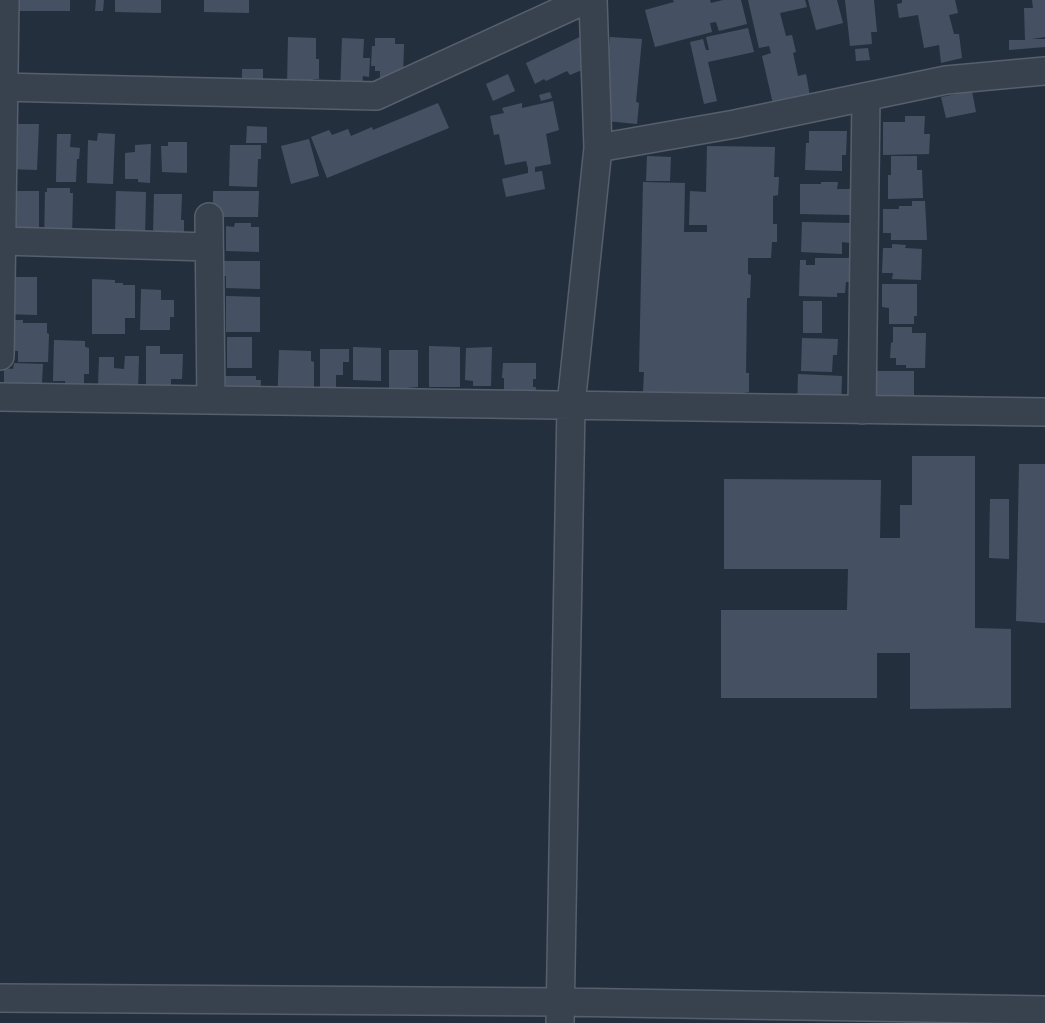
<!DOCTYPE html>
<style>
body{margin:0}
canvas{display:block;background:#242f3e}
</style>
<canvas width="1045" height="1023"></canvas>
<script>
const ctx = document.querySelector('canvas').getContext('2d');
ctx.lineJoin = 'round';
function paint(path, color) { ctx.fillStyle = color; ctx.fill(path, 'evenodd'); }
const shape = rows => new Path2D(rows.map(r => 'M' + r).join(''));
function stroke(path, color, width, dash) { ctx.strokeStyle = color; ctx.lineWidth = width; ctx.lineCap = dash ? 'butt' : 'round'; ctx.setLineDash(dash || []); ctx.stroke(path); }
paint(shape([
 [15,0,70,0,70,11,15,11],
 [96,0,104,0,103,11,95,11],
 [115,0,161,0,161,13,115,12],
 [204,0,249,0,249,13,204,12],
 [673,0,710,0,711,3,723,0,741,0,747,24,719,31,716,22,710,23,712,32,655,47,645,10,674,2],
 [748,0,805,0,807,7,780,13,786,36,792,35,796,52,793,53,798,76,806,74,810,96,773,104,762,56,771,53,769,46,759,48],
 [808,0,837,0,843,23,816,30],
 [845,0,874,0,877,32,871,32,872,44,850,46],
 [902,0,955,0,958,13,949,15,954,34,959,34,962,58,941,63,939,45,924,48,918,15,899,18,897,4,902,3],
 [1032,0,1045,0,1045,37,1032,39,1045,39,1045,47,1009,50,1009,40,1025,40,1024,8,1033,8],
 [748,28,754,52,708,62,717,101,704,104,690,42,703,39,706,50,709,50,706,37],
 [590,32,589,67,570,75,567,71,546,81,544,79,535,84,526,63],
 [288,37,316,38,316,59,319,59,319,79,313,79,313,86,287,86],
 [610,37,642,39,636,102,639,103,637,124,606,121,610,74,607,74],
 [342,38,364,39,363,58,370,58,369,77,363,76,362,87,340,94],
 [375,38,395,38,395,44,404,44,403,78,383,90,383,78,380,78,380,71,375,71,375,66,371,66,372,46,375,46],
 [868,48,870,60,856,61,855,49],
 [242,69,263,69,263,89,242,89],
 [508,74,515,91,493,101,486,84],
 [972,91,976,112,946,118,941,97],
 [550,92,552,98,541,101,539,95],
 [553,101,559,130,546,134,551,164,535,167,535,172,542,171,545,189,506,197,502,179,528,173,528,168,526,161,505,165,499,134,494,135,490,116,504,113,502,108,522,103,522,108],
 [438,103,449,128,327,178,311,137,329,130,332,135,348,129,351,136,372,127,373,130],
 [905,116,925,116,924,134,930,134,929,154,883,155,883,122,905,122],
 [11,124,39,124,37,170,10,169],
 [247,126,267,127,267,143,246,143],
 [809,131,847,131,846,155,842,155,842,171,805,170,806,143,809,143],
 [98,133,115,134,113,184,87,183,88,140,97,141],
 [57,134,71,134,70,147,80,148,79,159,77,159,76,182,56,182],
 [309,139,319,176,291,184,281,146],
 [168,142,187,142,187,173,162,172,161,146,168,146],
 [151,144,150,183,138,182,138,179,125,179,125,153,135,152,135,145],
 [230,145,261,145,261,159,258,159,257,187,229,186],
 [707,146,775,147,774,177,779,177,778,195,773,196,773,224,777,224,777,242,772,242,771,258,748,258,748,274,751,275,750,298,747,298,746,373,749,373,749,392,743,393,742,416,642,414,644,372,639,372,643,182,685,183,684,232,707,232,707,225,689,225,690,191,706,192],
 [647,156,671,157,670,181,646,181],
 [891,156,917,156,917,170,922,170,923,198,888,199,888,175,891,175],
 [821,182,838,182,837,189,851,189,851,215,800,214,800,184,821,184],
 [47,188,70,188,70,193,73,193,72,237,44,244,45,192,47,192],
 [10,191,39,191,39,239,7,234],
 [116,191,146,192,145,236,115,235],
 [213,191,259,191,258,217,216,217,213,209],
 [154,194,182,194,181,220,184,220,184,235,153,234],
 [912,201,925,201,927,240,891,240,891,233,883,233,883,209,899,209,899,206,912,206],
 [802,222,850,223,850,243,842,242,842,254,801,252],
 [235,223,251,223,251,227,259,227,259,252,226,251,226,226,234,227],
 [892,244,906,245,905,248,922,249,921,280,892,279,893,273,882,273,883,248,892,248],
 [815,258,852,258,852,282,846,282,845,293,837,293,837,297,799,296,800,260,806,260,806,265,815,265],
 [224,261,260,261,260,289,226,288,226,276,223,276],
 [11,277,37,277,37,315,6,314],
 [92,279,115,280,115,283,123,283,123,285,135,285,135,318,125,318,125,334,92,334],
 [882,284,917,284,917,316,914,316,914,324,889,324,889,308,882,307],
 [141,289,161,290,161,300,174,300,174,317,170,317,170,330,140,330],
 [226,296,260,297,260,332,226,332],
 [803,301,822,301,822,333,803,333],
 [5,320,23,320,23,323,47,323,47,333,49,334,48,362,18,362,18,351,4,350],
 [893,327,912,327,912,333,926,333,925,368,906,368,906,365,896,365,896,358,890,358,891,343,893,342],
 [227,337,252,337,252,368,227,368],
 [802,338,838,339,837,355,833,355,832,372,801,371],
 [54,340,85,341,85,347,89,348,89,374,84,374,84,388,65,388,65,381,53,381],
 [146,346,160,346,160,354,183,354,182,379,171,379,171,405,146,405],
 [429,346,460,347,460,387,429,387],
 [353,347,381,348,381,381,353,380],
 [492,347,491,386,473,386,473,381,465,380,466,348],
 [320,349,349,349,349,362,343,362,343,375,336,375,336,392,320,392],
 [279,350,311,351,311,361,314,362,314,390,277,409],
 [389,350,418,350,418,387,406,388,406,391,389,391],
 [125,356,139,356,138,390,98,386,99,357,114,357,114,368,124,369],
 [14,363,43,364,41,400,4,395,4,368,13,369],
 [503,363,536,363,536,379,533,379,533,387,536,387,535,403,504,402,504,378,502,378],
 [876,371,914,371,914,413,876,403],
 [798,374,842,376,841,410,797,412],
 [222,376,256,376,256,380,261,380,260,401,216,407],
 [912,456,975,456,975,628,1011,629,1011,708,910,709,910,653,877,653,877,698,721,698,721,610,847,610,848,569,724,569,724,479,881,480,880,538,900,538,900,505,912,505],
 [1019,464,1045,464,1045,623,1016,621],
 [990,499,1009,499,1009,559,989,558]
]), '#455162');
const minor = shape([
 [0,87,376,96,585,0],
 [598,148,735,124,946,80,1045,71],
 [209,217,211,400],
 [2,241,209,247],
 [0,356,5,0],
 [0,397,1045,412],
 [862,410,866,97],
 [0,998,560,1002,1045,1010],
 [560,1023,571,405,598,148,593,0]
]);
stroke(minor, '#565f6c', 30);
stroke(minor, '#38414e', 27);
</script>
